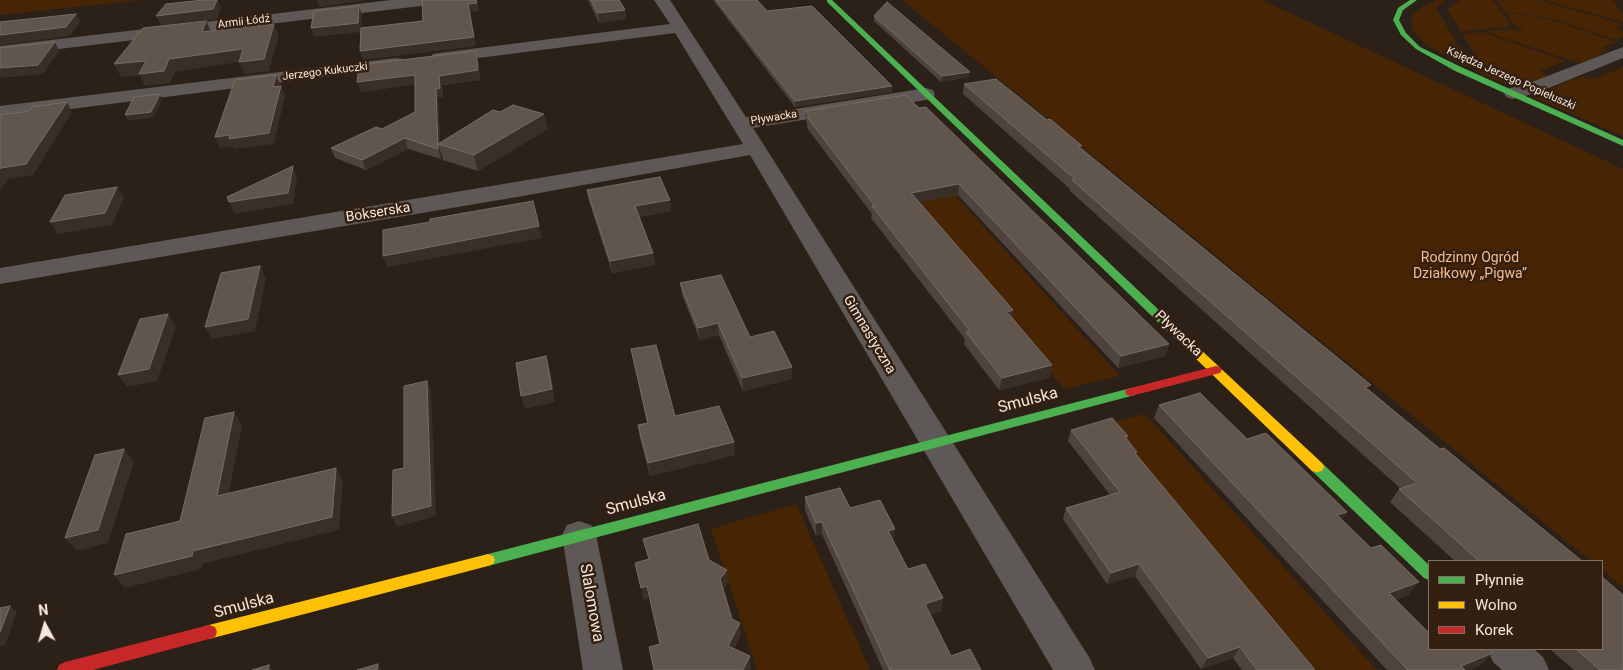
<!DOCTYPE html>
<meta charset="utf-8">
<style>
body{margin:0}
#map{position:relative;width:1623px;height:670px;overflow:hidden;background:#2c2118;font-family:Roboto,sans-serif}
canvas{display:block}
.legend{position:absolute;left:1428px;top:560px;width:175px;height:90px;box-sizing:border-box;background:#342010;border:1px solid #827062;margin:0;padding:6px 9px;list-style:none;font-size:15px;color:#f6e8de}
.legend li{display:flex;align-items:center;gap:10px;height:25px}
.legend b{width:25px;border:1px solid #827062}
.north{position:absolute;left:20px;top:600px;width:50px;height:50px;-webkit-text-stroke:4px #342010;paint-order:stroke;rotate:354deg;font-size:14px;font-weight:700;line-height:20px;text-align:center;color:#f6e8de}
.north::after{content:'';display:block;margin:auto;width:18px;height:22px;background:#f6e8de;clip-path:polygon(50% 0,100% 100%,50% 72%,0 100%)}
</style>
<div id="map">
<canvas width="1623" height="670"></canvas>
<ul class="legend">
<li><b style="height:6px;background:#4caf50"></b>Płynnie</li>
<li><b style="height:6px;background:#ffc107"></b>Wolno</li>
<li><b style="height:6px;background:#c62828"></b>Korek</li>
</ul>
<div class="north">N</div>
</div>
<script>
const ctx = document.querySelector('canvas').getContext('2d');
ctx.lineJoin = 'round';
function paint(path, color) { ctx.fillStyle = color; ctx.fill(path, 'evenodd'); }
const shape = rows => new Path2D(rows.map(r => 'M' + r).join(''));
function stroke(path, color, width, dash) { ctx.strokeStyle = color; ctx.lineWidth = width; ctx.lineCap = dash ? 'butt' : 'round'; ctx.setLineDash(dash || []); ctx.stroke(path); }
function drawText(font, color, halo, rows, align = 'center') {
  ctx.font = font + ' Roboto,sans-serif'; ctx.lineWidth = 5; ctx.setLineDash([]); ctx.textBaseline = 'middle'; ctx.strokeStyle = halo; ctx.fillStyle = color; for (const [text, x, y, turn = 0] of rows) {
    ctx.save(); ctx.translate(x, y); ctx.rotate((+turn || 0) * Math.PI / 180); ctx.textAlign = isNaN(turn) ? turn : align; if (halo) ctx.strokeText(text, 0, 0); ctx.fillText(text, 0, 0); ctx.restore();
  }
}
paint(shape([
 [0,0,141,0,0,15],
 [902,0,1262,0,1623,169,1623,587,1602,570,1602,561,1591,561],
 [1436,0,1446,0,1438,5,1436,8,1469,63,1468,66,1464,66,1426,45,1413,30,1411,22,1413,13],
 [1461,0,1493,0,1511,26,1461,32,1447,9],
 [1497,0,1539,0,1623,24,1616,29,1623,31,1623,37,1616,40,1549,18,1504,11],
 [1544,0,1613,0,1623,14,1623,22],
 [1505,12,1545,18,1617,42,1602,48,1608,51,1599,54,1600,56,1579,63,1489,33,1488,31,1509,29,1520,31,1523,29,1515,26],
 [1483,32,1488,34,1566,61,1540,71,1550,76,1536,83,1510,86,1474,71,1480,69,1481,64,1462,34],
 [1623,67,1623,136,1535,98,1535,95,1583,76,1594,79],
 [877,110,1120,376,1064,389,842,115],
 [1145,414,1377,670,1305,670,1110,423],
 [796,504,870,670,757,670,711,529]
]), '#472504');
paint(shape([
 [391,0,437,0,434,3,429,5,0,56,0,46,391,0],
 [654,0,670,0,746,117,926,88,933,90,935,94,933,98,926,100,753,128,1089,657,1095,670,1053,670,750,155,517,197,0,284,0,268,743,144,675,33,439,63,433,62,430,58,433,54,439,53,670,24,654,0],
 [1623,47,1623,58,1536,93,1513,99,1506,97,1504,93,1506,89,1524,85,1623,47],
 [396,58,402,59,405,63,402,67,0,118,0,106,396,58],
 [579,521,591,525,596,535,623,670,583,670,562,535,567,525,579,521],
 [1487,649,1534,649,1543,657,1549,670,1502,670,1493,662,1487,649]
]), '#5e5956');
paint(shape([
 [827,0,832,0,1199,348,1201,351,1199,354,1191,354,827,2,827,0],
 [1410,0,1417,0,1403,10,1399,20,1406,33,1420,47,1461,67,1623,140,1623,146,1455,71,1416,49,1401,35,1393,20,1398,8,1410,0],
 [1131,388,1135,389,1137,392,1135,395,488,566,483,564,481,560,483,556,488,554,1131,388],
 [1317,462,1322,463,1429,565,1429,580,1424,578,1312,471,1310,467,1312,463,1317,462]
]), '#4caf50');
paint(shape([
 [1195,347,1199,348,1322,463,1324,467,1322,471,1317,472,1312,471,1191,354,1189,351,1191,348,1195,347],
 [488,554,493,556,495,560,493,564,488,566,209,639,203,637,201,632,203,627,209,625,488,554]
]), '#ffc107');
paint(shape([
 [1216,366,1220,367,1222,370,1220,373,1131,396,1127,395,1125,392,1127,389,1131,388,1216,366],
 [209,625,215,627,217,632,215,637,209,639,93,670,57,670,59,665,65,662,209,625]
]), '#c62828');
paint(shape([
 [588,0,619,0,625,10,626,19,599,23],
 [713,0,757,0,767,11,892,92,795,107],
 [874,16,969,77,941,82,874,21],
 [476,51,478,60,480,80,442,85,443,98,438,98,440,143,548,129,478,171,443,160,441,152,441,159,408,149,366,170,335,158,331,148,382,129,415,112,415,84,361,92],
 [964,84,1081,149,1440,449,1582,561,1455,561,1390,502,1399,489,1401,489,1070,191,1070,189,963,94],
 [919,108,1169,344,1165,356,1118,368,958,195,919,202,1013,310,1012,318,1052,365,1049,378,999,390,964,344,965,339,871,218,872,214,807,128,807,123,806,121,805,111],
 [587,190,670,200,671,211,639,217,653,253,655,265,612,273,589,201],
 [680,283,750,337,792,379,743,391,719,335,700,340,682,295],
 [631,349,675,416,734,442,735,455,650,476,640,438,638,425,647,423],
 [1159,405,1247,439,1342,520,1409,594,1396,600,1429,633,1481,665,1469,670,1387,670,1154,418],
 [1071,430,1128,436,1127,440,1136,454,1315,670,1242,670,1233,658,1201,669,1135,576,1107,584,1063,519,1066,508,1110,495,1068,441],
 [805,497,850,508,894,542,908,569,941,611,930,614,951,656,981,670,883,670,822,534,816,536,805,510],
 [1550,649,1602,649,1623,670,1574,670]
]), '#4f443d');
paint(shape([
 [218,0,221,8,217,19,161,25,156,16],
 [317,0,363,0,363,1,319,7],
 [477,0,479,11,470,12,476,46,363,60,360,51],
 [359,6,362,15,361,32,314,37,311,28],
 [625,10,626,19,599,23,598,13],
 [76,14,80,22,70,36,0,45,0,35],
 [206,21,212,33,202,32],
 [274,24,279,36,269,71,244,74,239,62,175,72,170,83,145,86,140,75,121,77,114,64,169,59],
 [55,42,59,51,43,74,0,78,0,68],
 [476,51,478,60,480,80,442,85,443,98,438,98,440,145,438,144,441,152,441,159,438,149,436,89,439,76],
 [970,72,969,77,941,82,942,76],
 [276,75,280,85,277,98,273,87],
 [415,75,418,84,361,92,357,82],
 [281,86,285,96,274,144,234,149,232,146,220,148,215,137],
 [892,86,892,92,795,107,795,101],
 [160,94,162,99,154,117,128,121,125,115],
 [67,102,72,112,33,175,8,179,1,189,0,189,0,169],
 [544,114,548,129,478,171,474,155],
 [405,138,408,149,366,170,362,160],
 [293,166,297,177,293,204,235,214,229,202],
 [959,184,958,195,910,204,911,193],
 [117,187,124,198,112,225,58,234,50,222],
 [670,200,671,211,637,217,635,206],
 [533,201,542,238,387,267,383,256],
 [653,253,655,265,612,273,610,261],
 [260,266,266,278,255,331,212,339,205,327],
 [1013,310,1011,323,1007,312],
 [168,314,176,327,157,381,127,387,118,375],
 [718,323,719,335,700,340,698,328],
 [1169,344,1165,356,1118,368,1121,356],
 [546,356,550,369,555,402,525,409,521,396],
 [1052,365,1049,378,999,390,1002,378],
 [792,367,792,379,743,391,742,378],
 [427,381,431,391,436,516,397,527,392,516],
 [234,412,242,425,226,509,217,496],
 [734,442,735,455,650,476,648,463],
 [124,449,134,462,108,543,77,551,65,538],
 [336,468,343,481,339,530,202,564,201,569,125,588,114,575,193,551],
 [1347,512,1340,524,1337,515],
 [822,522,822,534,816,536,816,523],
 [895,529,894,542,888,531],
 [1139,564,1135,576,1107,584,1111,573],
 [727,570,728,582,722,592,720,579],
 [1419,582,1409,594,1380,606,1389,593],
 [647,586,649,598,643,600,641,588],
 [943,598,941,611,923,617,925,604],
 [10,606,17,612,5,645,0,646,0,632],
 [740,623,741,636,729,658,728,646],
 [1240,647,1233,658,1201,669,1208,658],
 [1493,653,1481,665,1469,670,1457,670,1461,666],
 [750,656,751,668,750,670,743,670],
 [378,664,381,670,377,670],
 [269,665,272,670,268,670]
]), '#392f27');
const building = shape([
 [204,0,217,0,213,9,156,16,166,4,204,0],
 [422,0,476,0,477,3,468,4,474,37,360,51,361,28,423,21,422,0],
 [591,0,619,0,625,10,598,13,591,0],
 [716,0,757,0,767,11,812,6,892,86,795,101,716,0],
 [887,2,970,72,942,76,874,16,887,2],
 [359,6,358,23,311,28,314,11,359,6],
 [76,14,66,27,0,35,0,22,76,14],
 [206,21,202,32,274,24,264,59,239,62,243,49,169,59,164,71,139,74,146,61,114,64,143,28,206,21],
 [55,42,38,65,0,68,0,48,55,42],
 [476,51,478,70,439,76,440,88,436,89,438,149,405,138,362,160,331,148,376,127,382,129,415,112,415,75,357,82,359,65,476,51],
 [276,75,273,87,281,86,269,133,229,139,230,135,215,137,235,80,276,75],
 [996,79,1047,120,1050,119,1082,146,1078,146,1371,385,1365,387,1440,449,1444,448,1582,561,1479,561,1399,489,1417,483,1072,180,1075,179,964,84,996,79],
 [160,94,151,112,125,115,134,97,160,94],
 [906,95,919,108,926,107,1169,344,1121,356,959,184,911,193,1013,310,1007,312,1052,365,1002,378,966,332,970,331,872,206,875,206,807,117,810,117,805,111,906,95],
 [67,102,26,164,1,168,0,169,0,115,29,111,32,107,67,102],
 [513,105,544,114,474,155,438,144,493,110,500,112,513,105],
 [293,166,288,193,229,202,227,197,293,166],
 [660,177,670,200,635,206,653,253,610,261,587,190,660,177],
 [117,187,105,213,50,222,65,195,117,187],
 [533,201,539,226,383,256,383,230,430,222,430,219,533,201],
 [260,266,248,319,205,327,221,273,260,266],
 [721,275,750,337,774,331,792,367,742,378,718,323,698,328,680,283,721,275],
 [168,314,149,369,118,375,140,319,168,314],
 [656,345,675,416,719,406,734,442,648,463,638,425,648,423,631,349,656,345],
 [546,356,552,389,521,396,516,363,546,356],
 [427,381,431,506,392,516,393,470,404,468,404,386,427,381],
 [1200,393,1247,439,1266,433,1347,512,1337,515,1371,548,1381,545,1419,582,1389,593,1429,633,1429,649,1489,649,1493,653,1461,666,1465,670,1408,670,1159,405,1200,393],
 [234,412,217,496,336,468,332,517,193,551,192,556,114,575,126,534,180,521,205,418,234,412],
 [1112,418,1128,436,1125,437,1137,452,1135,453,1315,670,1257,670,1240,647,1208,658,1139,564,1111,573,1066,508,1120,492,1071,430,1112,418],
 [124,449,98,530,65,538,95,455,124,449],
 [840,488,850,508,880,500,895,529,888,531,908,569,925,564,943,598,925,604,951,656,970,649,981,670,890,670,822,522,816,523,805,497,840,488],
 [698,524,709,560,727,570,720,579,732,619,740,623,728,646,750,656,743,670,654,670,649,647,660,644,647,586,641,588,635,563,649,559,643,539,698,524],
 [1602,577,1623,595,1623,670,1600,670,1576,649,1602,649,1602,577],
 [10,606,0,632,0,608,10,606],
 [378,664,377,670,357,670,378,664],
 [269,665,268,670,252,670,269,665]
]);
paint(building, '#61564e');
stroke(building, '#786d65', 1);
drawText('11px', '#f6e8de', '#342010', [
 ["Armii Łódź",244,22,-7],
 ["Jerzego Kukuczki",325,72,-7],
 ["Księdza Jerzego Popiełuszki",1511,79,24],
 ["Pływacka",774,118,-9]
]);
drawText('14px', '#f6e8de', '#342010', [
 ["Bokserska",378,213,-9],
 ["Pływacka",1178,334,44],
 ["Gimnastyczna",869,335,59]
]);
drawText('14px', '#f4bc8f', '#342010', [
 ["Rodzinny Ogród",1470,258],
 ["Działkowy „Pigwa”",1470,274]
]);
drawText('16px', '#f6e8de', '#342010', [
 ["Smulska",1028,401,-15],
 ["Smulska",636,503,-15],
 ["Slalomowa",591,603,80],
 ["Smulska",244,606,-15]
]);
</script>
